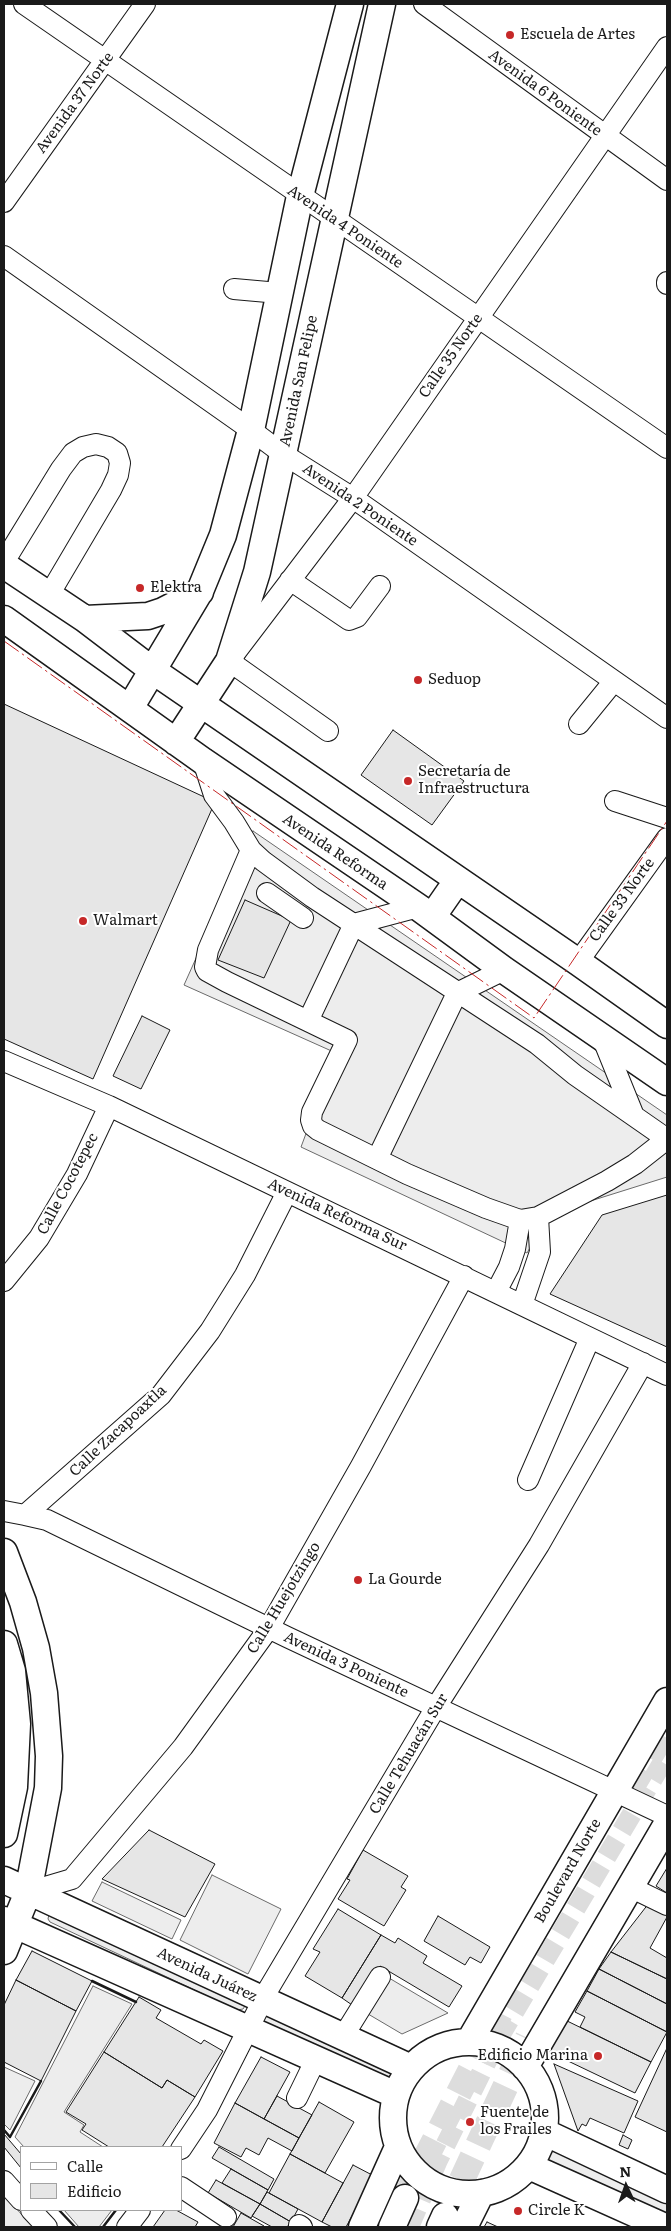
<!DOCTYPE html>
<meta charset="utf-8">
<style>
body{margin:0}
#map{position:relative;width:671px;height:2231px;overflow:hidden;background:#fff;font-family:Literata,serif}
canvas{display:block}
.frame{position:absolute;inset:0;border:5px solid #1a1a1a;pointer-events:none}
.legend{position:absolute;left:20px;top:2146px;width:162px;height:65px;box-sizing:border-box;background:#fff;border:1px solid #a3a3a3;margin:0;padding:6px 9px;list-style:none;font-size:15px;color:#1a1a1a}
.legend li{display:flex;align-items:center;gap:10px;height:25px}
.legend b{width:25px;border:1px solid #a3a3a3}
.north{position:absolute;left:601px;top:2161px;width:50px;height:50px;-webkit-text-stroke:4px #fff;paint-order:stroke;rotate:357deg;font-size:14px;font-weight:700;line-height:20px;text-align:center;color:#1a1a1a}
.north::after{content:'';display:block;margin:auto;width:18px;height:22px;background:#1a1a1a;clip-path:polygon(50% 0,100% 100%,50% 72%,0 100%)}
</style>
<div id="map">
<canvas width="671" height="2231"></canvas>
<div class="frame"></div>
<ul class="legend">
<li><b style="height:6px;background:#fff"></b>Calle</li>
<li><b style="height:14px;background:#e6e6e6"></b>Edificio</li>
</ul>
<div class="north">N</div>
</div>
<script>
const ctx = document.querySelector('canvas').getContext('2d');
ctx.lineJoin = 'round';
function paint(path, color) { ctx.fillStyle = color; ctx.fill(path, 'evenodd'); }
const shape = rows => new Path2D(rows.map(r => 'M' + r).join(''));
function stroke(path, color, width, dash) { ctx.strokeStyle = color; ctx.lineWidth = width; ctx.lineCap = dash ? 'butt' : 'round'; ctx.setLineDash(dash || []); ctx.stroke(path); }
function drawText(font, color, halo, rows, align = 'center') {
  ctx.font = font + ' Literata,serif'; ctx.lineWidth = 4; ctx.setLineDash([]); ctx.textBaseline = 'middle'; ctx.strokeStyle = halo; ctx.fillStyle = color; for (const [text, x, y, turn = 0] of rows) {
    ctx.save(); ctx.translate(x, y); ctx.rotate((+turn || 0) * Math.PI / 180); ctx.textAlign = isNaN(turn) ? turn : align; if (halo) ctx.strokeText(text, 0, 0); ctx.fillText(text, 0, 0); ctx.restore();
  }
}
const built = shape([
 [253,831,667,1115,667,1177,549,1214,527,1253,301,1147,336,1053,184,985,253,831],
 [212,1875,281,1909,248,1974,180,1940,212,1875],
 [102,1882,181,1920,172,1939,92,1901,102,1882],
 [49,1914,245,2006,243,2009,237,2010,50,1922,48,1919,49,1914],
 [384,1975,448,2013,402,2034,363,2011,384,1975],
 [93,1986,132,2004,64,2112,84,2125,80,2132,103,2147,24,2147,15,2137,93,1986],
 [266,2013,399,2076,399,2080,398,2082,263,2023,263,2016,266,2013],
 [4,2067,35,2081,10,2130,4,2124,4,2067],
 [551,2150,667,2203,667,2217,549,2161,546,2154,551,2150],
 [4,2195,33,2227,4,2227,4,2195],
 [64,2210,112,2210,99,2227,79,2227,64,2210]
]);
paint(built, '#ededed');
stroke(built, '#6a6a6a', 1);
const building = shape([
 [4,704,215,802,93,1079,4,1039,4,704],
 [393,730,464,781,432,825,361,775,393,730],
 [245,900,291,920,264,978,218,960,245,900],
 [142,1016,170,1030,141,1089,113,1076,142,1016],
 [667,1195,667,1347,550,1294,602,1215,667,1195],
 [149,1830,215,1864,185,1917,102,1879,149,1830],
 [363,1850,408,1876,401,1887,406,1890,384,1926,338,1899,350,1880,347,1879,363,1850],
 [667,1868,667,1893,656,1886,667,1868],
 [649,1903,667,1913,667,1917,650,1948,667,1958,667,1979,611,1952,649,1903],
 [338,1909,381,1935,342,1998,305,1976,320,1952,313,1949,338,1909],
 [438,1916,490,1947,481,1963,470,1957,465,1965,424,1941,438,1916],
 [381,1935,395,1943,398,1938,427,1956,423,1963,462,1986,449,2007,380,1966,355,2007,342,1998,381,1935],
 [32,1951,92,1981,76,2011,16,1980,32,1951],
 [611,1952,667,1979,667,2004,599,1969,611,1952],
 [599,1969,667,2004,667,2032,587,1991,599,1969],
 [16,1980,76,2011,41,2081,4,2062,4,2005,16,1980],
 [587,1991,667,2032,651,2062,580,2027,585,2017,575,2012,587,1991],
 [139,1997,161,2010,156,2018,201,2044,204,2040,223,2051,195,2097,167,2080,162,2088,104,2052,139,1997],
 [561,2018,651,2062,635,2093,545,2050,561,2018],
 [667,2048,667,2132,635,2117,667,2048],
 [104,2052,162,2088,167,2080,195,2097,162,2147,109,2147,82,2130,86,2124,66,2112,104,2052],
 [261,2057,290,2072,264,2119,235,2103,261,2057],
 [554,2064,638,2101,624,2133,590,2118,586,2126,582,2124,578,2131,554,2064],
 [277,2096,312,2115,299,2138,264,2119,277,2096],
 [319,2102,354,2122,325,2173,290,2154,319,2102],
 [235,2103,299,2138,292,2151,268,2138,259,2155,246,2148,241,2157,214,2143,235,2103],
 [4,2134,21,2154,21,2168,4,2147,4,2134],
 [623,2135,632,2140,628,2149,619,2145,623,2135],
 [219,2147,274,2179,268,2190,212,2158,219,2147],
 [290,2154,343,2183,322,2222,269,2193,290,2154],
 [353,2165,374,2176,346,2227,332,2227,322,2222,353,2165],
 [231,2169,268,2190,260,2204,222,2183,231,2169],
 [216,2180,260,2204,251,2218,208,2193,216,2180],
 [267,2192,298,2209,291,2222,260,2204,267,2192],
 [260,2204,291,2222,287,2227,272,2227,252,2216,260,2204],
 [165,2210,176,2210,198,2222,195,2227,153,2227,165,2210],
 [241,2213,264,2226,263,2227,233,2227,241,2213],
 [487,2222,498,2227,484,2227,487,2222]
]);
paint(building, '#e6e6e6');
stroke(building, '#1a1a1a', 1);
stroke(shape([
 [409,2227,438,2160,498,2039,667,1755]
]), '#ddd', 20, [20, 10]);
stroke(shape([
 [629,1791,667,1728],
 [405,2198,500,2013],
 [445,2216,528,2038]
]), '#ddd', 26, [26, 13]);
const minor = shape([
 [24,4,667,448],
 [424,4,667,180],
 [4,202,145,4],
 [4,256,251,430,283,454,353,498,667,718],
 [667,282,667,284],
 [234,289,279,293],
 [4,562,61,469,73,453,83,447,96,444,108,447,117,453,120,463,118,475,111,490,49,595],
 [290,580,349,620,357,617,380,586],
 [579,724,614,681],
 [328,731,229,661,353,498,667,47],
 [203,761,214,795,234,822,251,850,263,861,312,897,537,1044,575,1075,667,1139],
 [615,801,667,818],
 [251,850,208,950,205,967,207,971,227,982,347,1040,312,1112,311,1120,313,1126,318,1130,407,1174,486,1208,520,1220,538,1217,607,1181,635,1164,667,1139],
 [267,893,303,918],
 [578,962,667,838],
 [308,1021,354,924,418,907],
 [602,1037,634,1116],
 [4,1061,109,1106,667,1375],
 [377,1159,457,993,504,970],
 [4,1281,39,1238,77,1174,109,1106],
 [496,1292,509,1267,515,1249,520,1220],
 [522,1305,540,1252,538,1217],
 [528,1480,590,1338],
 [4,1511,25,1515,161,1395,210,1331,245,1275,287,1192],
 [25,1515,47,1520,287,1637,667,1816],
 [630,1887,667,1905],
 [28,1892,72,1879,183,1747,269,1628,361,1466,464,1276],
 [344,2035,380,1977],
 [297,2098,316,2059],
 [181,2149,207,2110,269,1988,436,1707,539,1545,643,1363],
 [4,2181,21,2200],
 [181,2187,226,2217],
 [31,2210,47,2227],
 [299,2225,302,2227],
 [127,2227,140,2210]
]);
const major = shape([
 [4,565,85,619,152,670,578,962,667,1025],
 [4,619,203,761,418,907,504,970,667,1082],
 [85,619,148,616,163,611,200,592],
 [130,708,200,591,223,535,251,430,300,196,350,4],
 [176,742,229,661,257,572,382,4],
 [432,917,457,881],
 [4,1552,23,1602,36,1648,44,1693,49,1756,48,1788,28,1892,4,1951],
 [4,1644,12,1671,17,1724,14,1787,4,1834],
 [4,1880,411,2068],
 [4,1920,396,2095],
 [469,2042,667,1701],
 '393 2118a76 76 0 1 1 152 0a76 76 0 1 1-152 0Z',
 [525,2067,667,1824],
 [544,2132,667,2190],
 [529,2166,665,2227],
 [362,2227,398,2147],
 [392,2227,405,2198],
 [440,2227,445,2216],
 [464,2227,481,2193]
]);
stroke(minor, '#1a1a1a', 22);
stroke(major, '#1a1a1a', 29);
stroke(minor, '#fff', 20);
stroke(major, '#fff', 26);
stroke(shape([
 [92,1981,136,2002],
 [4,2130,10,2137,41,2081],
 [59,2210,75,2227],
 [103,2227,116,2210]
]), '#1a1a1a', 2.5);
stroke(shape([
 [4,641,534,1018,667,821]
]), '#c62828', 1, [18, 4, 2.5, 4]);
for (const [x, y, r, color] of [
 [510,35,5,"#c62828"],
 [140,588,5,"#c62828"],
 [418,680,5,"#c62828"],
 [408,781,5,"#c62828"],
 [83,921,5,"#c62828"],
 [358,1580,5,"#c62828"],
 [598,2056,5,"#c62828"],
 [470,2122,5,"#c62828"],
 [518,2211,5,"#c62828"]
]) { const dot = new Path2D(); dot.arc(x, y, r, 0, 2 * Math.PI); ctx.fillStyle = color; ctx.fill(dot); stroke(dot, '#fff', 2); }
drawText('15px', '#1a1a1a', '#fff', [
 ["Escuela de Artes",520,35],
 ["Elektra",150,588],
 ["Seduop",428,680],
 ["Secretaría de",418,772],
 ["Infraestructura",418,789],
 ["Walmart",93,921],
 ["La Gourde",368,1580],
 ["Edificio Marina",588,2056,"right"],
 ["Fuente de",480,2113],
 ["los Frailes",480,2130],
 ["Circle K",528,2211]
], 'left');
drawText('15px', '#1a1a1a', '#fff', [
 ["Avenida 6 Poniente",545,93,36],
 ["Avenida 37 Norte",75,103,-54],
 ["Avenida 4 Poniente",345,227,34],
 ["Calle 35 Norte",451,356,-55],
 ["Avenida San Felipe",299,381,-78],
 ["Avenida 2 Poniente",360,505,34],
 ["Avenida Reforma",335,852,34],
 ["Calle 33 Norte",622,900,-54],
 ["Calle Cocotepec",68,1184,-62],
 ["Avenida Reforma Sur",337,1215,25],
 ["Calle Zacapoaxtla",118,1431,-43],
 ["Calle Huejotzingo",284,1598,-59],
 ["Avenida 3 Poniente",346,1665,25],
 ["Calle Tehuacán Sur",409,1754,-59],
 ["Boulevard Norte",568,1871,-60],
 ["Avenida Juárez",207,1975,25]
]);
</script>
